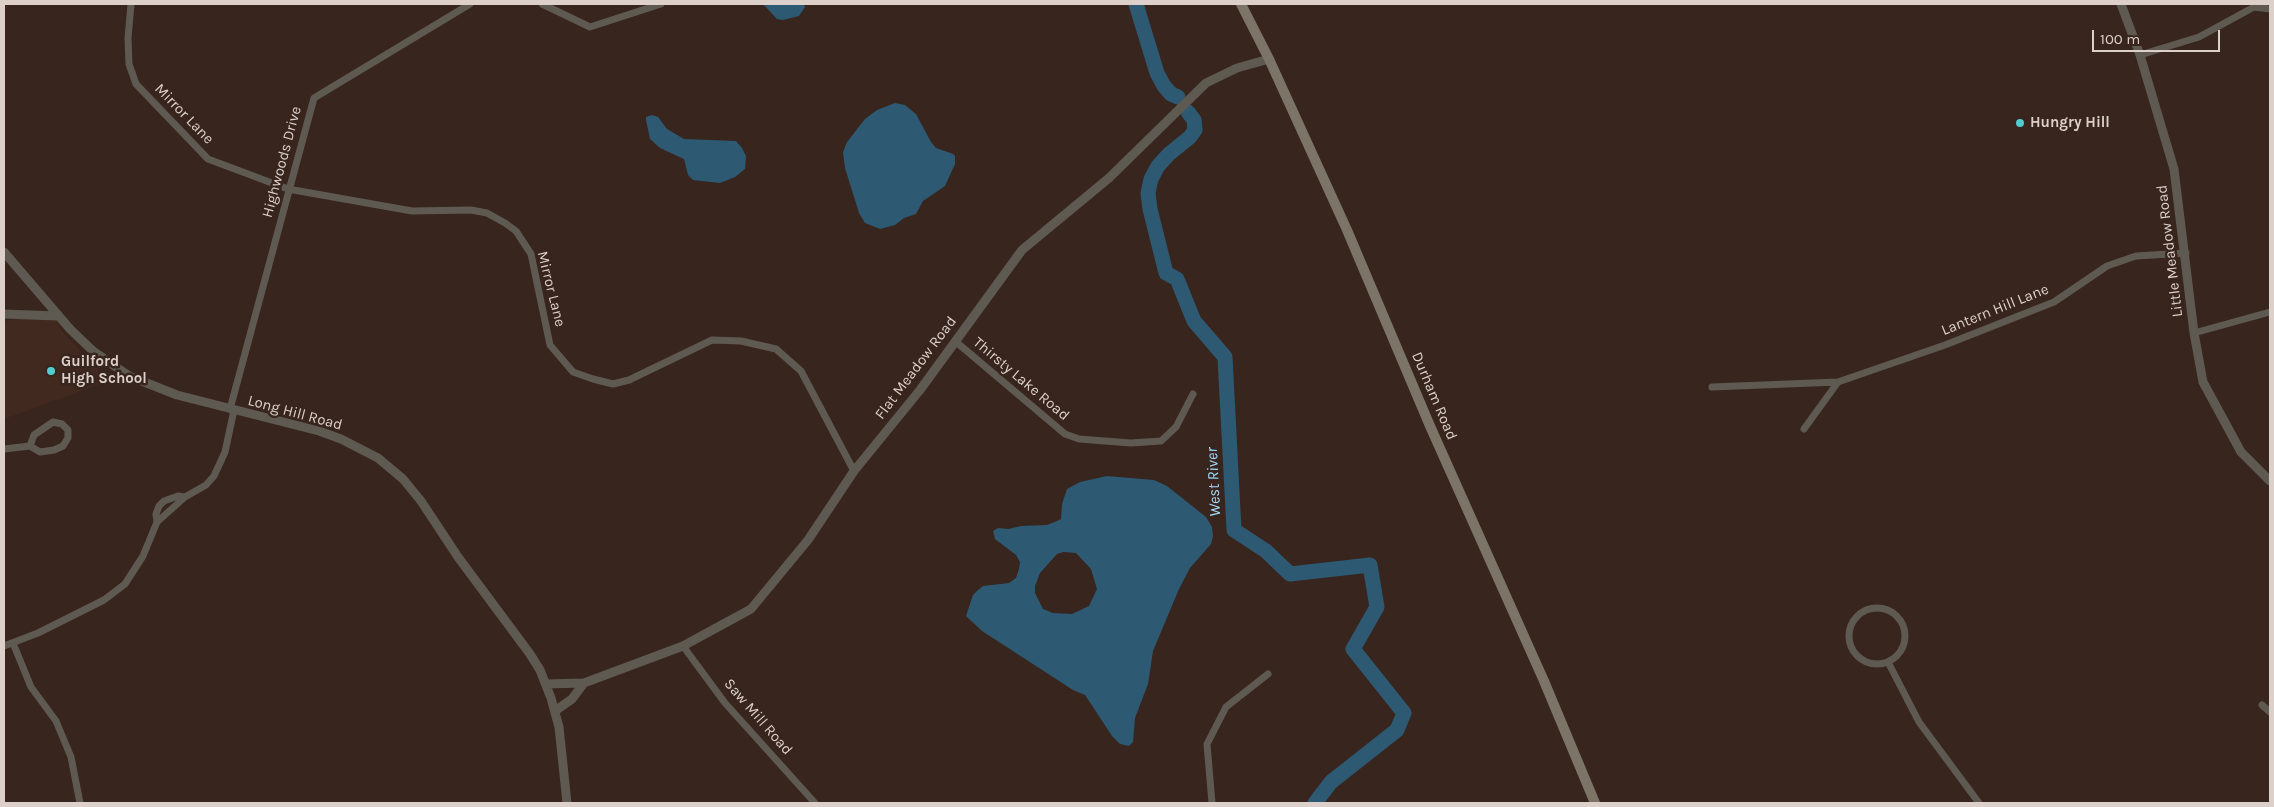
<!DOCTYPE html>
<style>
body{margin:0}
#map{position:relative;width:2274px;height:807px;overflow:hidden;background:#37251e;font-family:Karla,sans-serif}
canvas{display:block}
.frame{position:absolute;inset:0;border:5px solid #ddd0cb;pointer-events:none}
.scale{position:absolute;left:2092px;top:30px;width:128px;height:22px;box-sizing:border-box;border:2px solid #ddd0cb;border-top:0;padding-left:6px;font-size:15px;line-height:18px;white-space:nowrap;color:#ddd0cb;-webkit-text-stroke:4px #37251e;paint-order:stroke}
</style>
<div id="map">
<canvas width="2274" height="807"></canvas>
<div class="frame"></div>
<div class="scale">100 m</div>
</div>
<script>
const ctx = document.querySelector('canvas').getContext('2d');
ctx.lineJoin = 'round';
function paint(path, color) { ctx.fillStyle = color; ctx.fill(path, 'evenodd'); }
const shape = rows => new Path2D(rows.map(r => 'M' + r).join(''));
function stroke(path, color, width, dash) { ctx.strokeStyle = color; ctx.lineWidth = width; ctx.lineCap = dash ? 'butt' : 'round'; ctx.setLineDash(dash || []); ctx.stroke(path); }
function drawText(font, color, halo, rows, align = 'center') {
  ctx.font = font + ' Karla,sans-serif'; ctx.lineWidth = 5; ctx.setLineDash([]); ctx.textBaseline = 'middle'; ctx.strokeStyle = halo; ctx.fillStyle = color; for (const [text, x, y, turn = 0] of rows) {
    ctx.save(); ctx.translate(x, y); ctx.rotate((+turn || 0) * Math.PI / 180); ctx.textAlign = isNaN(turn) ? turn : align; if (halo) ctx.strokeText(text, 0, 0); ctx.fillText(text, 0, 0); ctx.restore();
  }
}
paint(shape([
 [52,314,63,332,109,381,4,419,4,321]
]), '#42291f');
paint(shape([
 [763,4,804,4,805,7,799,16,783,20,777,19],
 [895,103,905,105,916,114,931,142,936,148,953,154,955,156,955,164,945,186,923,201,916,214,904,218,895,225,880,229,865,223,859,213,845,168,843,152,847,142,865,119,877,110],
 [652,115,658,117,667,129,684,139,736,141,742,148,746,156,745,169,735,177,720,183,693,180,688,175,684,159,660,148,650,139,646,120,646,117],
 [1107,476,1154,480,1167,486,1206,517,1212,527,1213,536,1211,544,1190,568,1179,589,1153,651,1148,684,1135,718,1133,742,1129,746,1120,744,1112,736,1085,695,1073,690,982,631,966,616,973,595,978,590,983,586,1009,583,1016,578,1019,569,1020,562,1016,555,995,539,993,531,998,528,1008,529,1021,526,1047,525,1057,521,1061,519,1062,504,1067,489,1080,482],
 [1063,552,1076,553,1091,569,1097,589,1089,606,1072,614,1053,613,1043,609,1035,593,1035,586,1040,573,1057,554]
]), '#2e5972');
stroke(shape([
 [1136,4,1157,73,1164,86,1171,94,1178,97],
 [1188,112,1194,120,1195,130,1190,137,1169,154,1158,166,1151,179,1148,193,1150,209,1166,273,1177,279,1194,321,1225,357,1234,530,1266,551,1290,574,1370,565,1377,607,1353,649,1404,713,1397,730,1331,782,1315,803]
]), '#2e5972', 15);
stroke(shape([
 [131,4,128,38,129,64,136,84,208,159,288,189,412,211,471,210,487,213,505,223,516,231,531,254,550,345,573,372,593,379,613,384,629,380,712,340,741,341,776,349,801,371,854,471],
 [542,4,590,27,661,4],
 [2140,55,2199,37,2254,7,2270,9],
 [2194,333,2270,312],
 [955,341,1065,434,1079,439,1131,443,1161,441,1176,427,1193,394],
 [1712,387,1838,382],
 [230,409,314,98,470,4],
 [1804,429,1838,382,1945,345,2054,302,2107,266,2136,256,2186,253],
 [4,449,30,446,40,452,54,450,63,446,68,438,68,430,62,424,53,422,34,435,30,446],
 [157,522,156,514,159,506,164,501,178,496,185,497],
 '1849 636a28 28 0 1 1 56 0a28 28 0 1 1-56 0Z',
 [13,643,31,687,56,721,71,757,80,803],
 [4,646,38,633,104,600,125,584,143,556,157,522,185,497,206,485,214,476,225,452,234,410],
 [683,646,725,703,815,803],
 [1888,662,1919,722,1979,803],
 [2262,705,2270,712],
 [1212,803,1207,744,1226,707,1268,674]
]), '#5e5a52', 7);
stroke(shape([
 [2121,4,2140,55,2174,169,2194,333,2203,382,2241,452,2270,481],
 [4,252,70,329,93,351,129,376,177,395,319,431,341,439,378,458,403,479,421,501,458,557,530,654,540,670,551,698,559,727,567,803],
 [4,314,57,316],
 [546,684,584,683,683,646,751,609,808,540,854,471,920,390,1022,250,1109,178,1206,83,1237,68,1269,59],
 [555,711,572,699,584,683]
]), '#5e5a52', 9);
stroke(shape([
 [1241,4,1269,59,1347,230,1430,426,1544,681,1595,803]
]), '#7b7467', 10);
for (const [x, y, r, color] of [
 [2020,123,5,"#51ccd1"],
 [51,371,5,"#51ccd1"]
]) { const dot = new Path2D(); dot.arc(x, y, r, 0, 2 * Math.PI); ctx.fillStyle = color; ctx.fill(dot); stroke(dot, '#37251e', 2); }
drawText('15px', '#ddd0cb', '#37251e', [
 ["Mirror Lane",184,114,46],
 ["Highwoods Drive",282,162,-75],
 ["Little Meadow Road",2170,251,-97],
 ["Mirror Lane",551,289,76],
 ["Lantern Hill Lane",1995,310,-22],
 ["Flat Meadow Road",916,368,-53],
 ["Thirsty Lake Road",1021,379,40],
 ["Durham Road",1434,396,67],
 ["Long Hill Road",295,413,15],
 ["Saw Mill Road",758,717,49]
]);
drawText('bold 15px', '#ddd0cb', '#37251e', [
 ["Hungry Hill",2030,123],
 ["Guilford",61,362],
 ["High School",61,379]
], 'left');
drawText('italic 16px', '#a0d8fa', '#37251e', [
 ["West River",1214,482,-93]
]);
</script>
